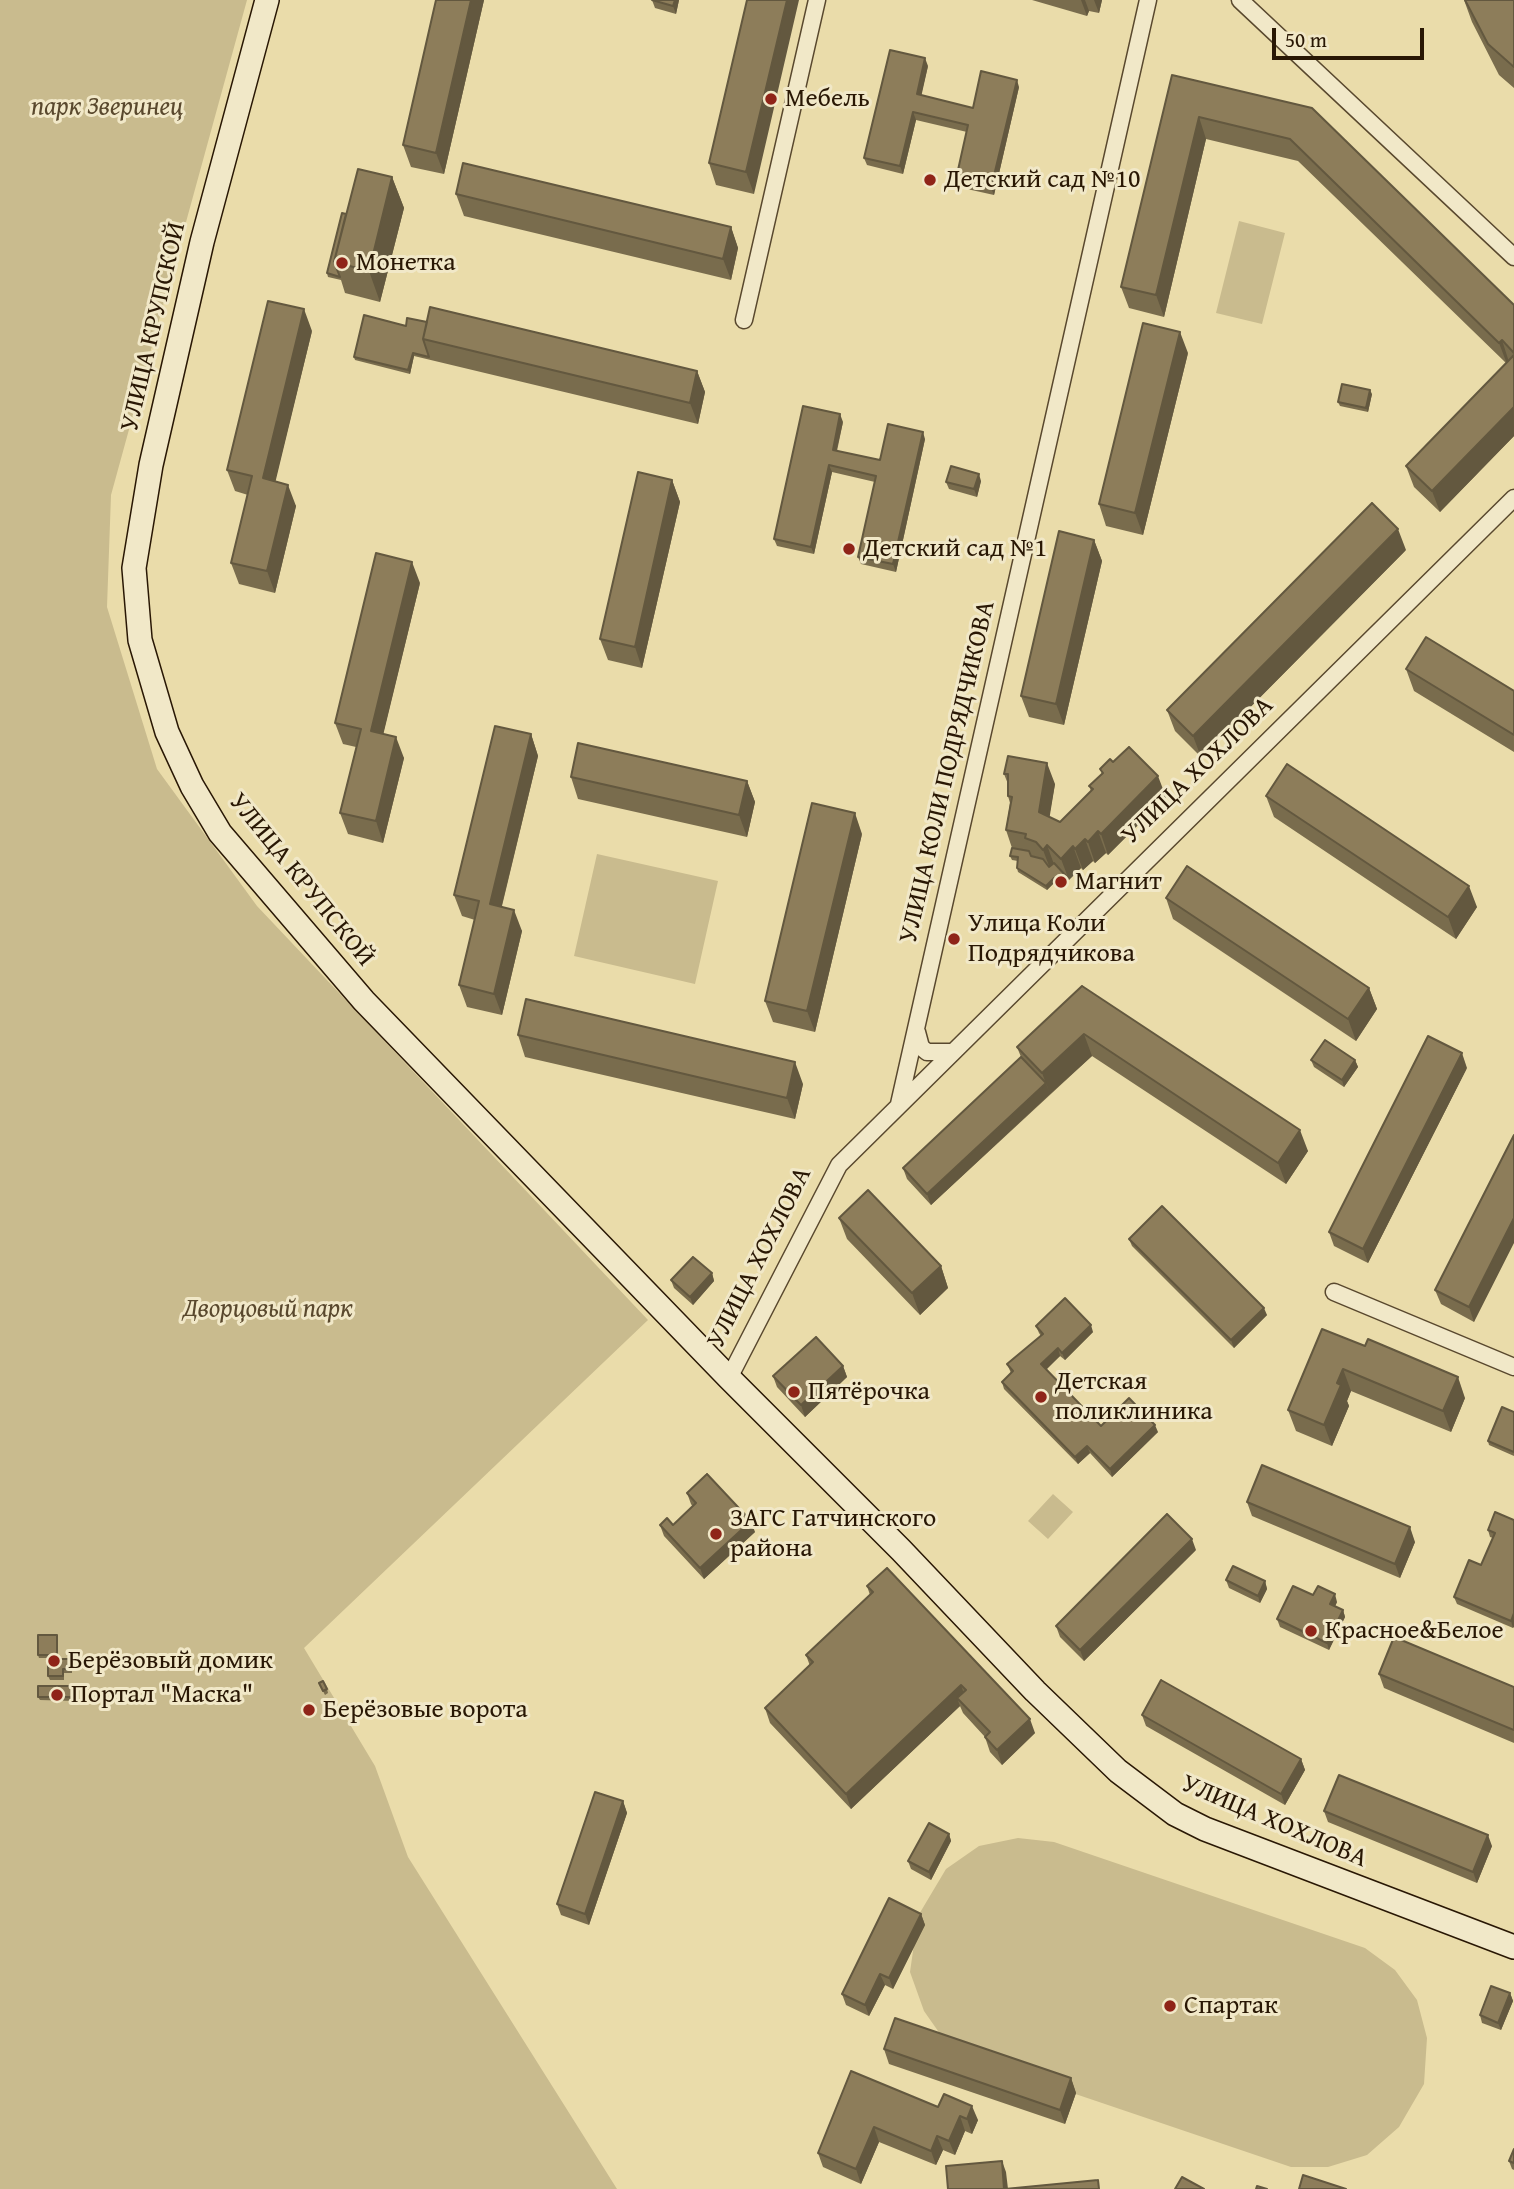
<!DOCTYPE html>
<meta charset="utf-8">
<style>
body{margin:0}
#map{position:relative;width:1514px;height:2189px;overflow:hidden;background:#eadcaa;font-family:"Gentium Book Plus",serif}
canvas{display:block}
.scale{position:absolute;left:1272px;top:28px;width:152px;height:32px;box-sizing:border-box;border:4px solid #291704;border-top:0;padding-left:9px;font-size:21px;line-height:24px;white-space:nowrap;color:#291704;-webkit-text-stroke:5px #f1e8c8;paint-order:stroke}
</style>
<div id="map">
<canvas width="1514" height="2189"></canvas>
<div class="scale">50 m</div>
</div>
<script>
const ctx = document.querySelector('canvas').getContext('2d');
ctx.lineJoin = 'round';
function paint(path, color) { ctx.fillStyle = color; ctx.fill(path, 'evenodd'); }
const shape = rows => new Path2D(rows.map(r => 'M' + r).join(''));
function stroke(path, color, width, dash) { ctx.strokeStyle = color; ctx.lineWidth = width; ctx.lineCap = dash ? 'butt' : 'round'; ctx.setLineDash(dash || []); ctx.stroke(path); }
function drawText(font, color, halo, rows, align = 'center') {
  ctx.font = font + ' "Gentium Book Plus",serif'; ctx.lineWidth = 6; ctx.setLineDash([]); ctx.textBaseline = 'middle'; ctx.strokeStyle = halo; ctx.fillStyle = color; for (const [text, x, y, turn = 0] of rows) {
    ctx.save(); ctx.translate(x, y); ctx.rotate((+turn || 0) * Math.PI / 180); ctx.textAlign = isNaN(turn) ? turn : align; if (halo) ctx.strokeText(text, 0, 0); ctx.fillText(text, 0, 0); ctx.restore();
  }
}
paint(shape([
 [0,0,247,0,111,495,107,607,157,769,257,906,648,1320,304,1648,375,1766,408,1857,617,2189,0,2189],
 [1239,221,1285,233,1262,324,1216,313],
 [597,854,718,881,695,984,574,956],
 [1053,1494,1073,1512,1048,1539,1028,1521],
 [1018,1838,1054,1842,1365,1948,1395,1970,1417,2000,1427,2038,1424,2084,1399,2127,1367,2155,1328,2167,1291,2167,978,2061,945,2041,924,2011,910,1972,918,1916,946,1869,979,1846]
]), '#c9bb8e');
const street = shape([
 [1240,0,1514,257],
 [744,320,817,0],
 [917,1032,921,1047,927,1052,952,1052],
 [899,1104,1148,0],
 [1334,1292,1514,1367],
 [729,1378,839,1165,1514,498]
]);
const secondary = shape([
 [267,0,202,242,151,465,134,568,140,640,167,732,192,786,220,833,364,1001,729,1378,901,1550,1035,1691,1118,1771,1175,1814,1205,1829,1514,1947]
]);
stroke(street, '#59482e', 19);
stroke(secondary, '#291704', 26);
stroke(street, '#f1e8c8', 16);
stroke(secondary, '#f1e8c8', 23);
paint(shape([
 [436,0,484,0,444,174,411,167,403,145],
 [652,0,679,0,676,14,655,8],
 [747,0,754,194,716,185,709,163],
 [1032,0,1102,0,1099,13,1089,11,1087,16],
 [1464,0,1514,0,1514,88,1499,75,1472,22],
 [928,66,921,95,973,108,1019,87,994,195,958,187,956,179,967,132,916,120,903,174,867,165,864,158],
 [1172,75,1312,108,1514,305,1514,436,1440,512,1414,487,1406,466,1506,363,1298,161,1206,139,1164,317,1129,308,1121,287],
 [392,177,404,208,380,302,345,293,341,280,328,277,327,273,346,214],
 [456,194,731,227,738,248,731,280,464,216],
 [427,322,697,371,705,392,698,424,414,356,410,374,355,360,354,357,406,326],
 [312,331,275,481,296,506,275,593,239,584,231,563,248,495,235,491,227,470],
 [1188,353,1143,535,1106,526,1099,504],
 [1372,394,1368,412,1340,406,1338,402],
 [843,422,837,451,880,460,925,439,896,572,861,564,858,557,875,482,832,472,814,554,777,546,774,539],
 [672,480,680,502,642,668,608,660,600,639],
 [981,481,977,497,949,489,946,482],
 [1094,540,1102,561,1064,725,1029,717,1021,696],
 [1406,550,1201,757,1175,731,1167,710],
 [420,583,383,734,404,758,383,843,348,834,340,813,356,747,343,744,335,723],
 [1406,669,1514,691,1514,752,1414,691],
 [531,734,538,756,502,906,522,931,502,1015,467,1007,459,985,475,920,462,916,454,895],
 [1113,762,1166,797,1108,855,1106,853,1095,863,1093,861,1083,870,1081,868,1061,887,1055,882,1047,890,1018,872,1017,868,1018,861,1012,860,1010,856,1012,848,1006,830,1010,803,1008,796,1008,784,1004,774,1055,784,1049,817,1060,822,1091,791,1089,786,1102,774,1100,769],
 [571,777,747,781,755,802,747,837,578,799],
 [1266,796,1477,907,1456,939,1274,817],
 [862,834,815,1032,773,1022,765,1001],
 [1166,898,1369,988,1377,1009,1356,1041,1173,919],
 [1082,986,1308,1151,1286,1184,1092,1056,931,1205,907,1179,903,1168,1021,1057,1017,1047],
 [518,1035,803,1084,795,1119,525,1057],
 [1311,1060,1355,1060,1358,1067,1344,1087,1314,1067],
 [1467,1068,1368,1263,1334,1246,1329,1232],
 [1514,1135,1474,1322,1441,1304,1435,1290],
 [839,1218,941,1266,948,1288,920,1315,847,1239],
 [1129,1239,1267,1315,1234,1348,1132,1246],
 [712,1273,714,1281,693,1305,674,1288,671,1280],
 [1036,1326,1093,1332,1065,1360,1060,1356,1046,1369,1101,1426,1158,1432,1112,1477,1090,1453,1078,1464,1004,1389,1002,1382,1011,1373,1007,1364,1041,1336,1039,1333],
 [1322,1329,1465,1398,1451,1432,1351,1391,1347,1401,1349,1406,1332,1446,1296,1431,1288,1410],
 [843,1366,847,1377,805,1417,777,1387,773,1376],
 [1514,1412,1514,1456,1489,1445,1488,1441],
 [687,1493,755,1532,704,1579,664,1536,660,1525,673,1525,693,1507,691,1504],
 [1247,1502,1415,1542,1400,1578,1252,1516],
 [1514,1520,1513,1628,1457,1604,1454,1597,1481,1565,1493,1538,1490,1537,1488,1530],
 [1196,1550,1084,1661,1060,1637,1056,1626],
 [1226,1580,1265,1581,1267,1589,1260,1603,1229,1588],
 [867,1586,1035,1733,1002,1765,990,1752,985,1737,963,1713,960,1706,851,1809,770,1723,765,1708,810,1666,806,1655,870,1595],
 [1337,1602,1335,1606,1343,1610,1345,1617,1329,1650,1280,1627,1277,1619],
 [57,1635,58,1638,58,1659,71,1659,72,1663,72,1673,64,1673,64,1680,50,1680,48,1676,48,1658,39,1658,38,1655],
 [1379,1674,1514,1687,1514,1743,1384,1688],
 [319,1683,327,1689,328,1693,325,1695],
 [75,1690,75,1701,40,1700,38,1697],
 [1142,1715,1301,1759,1305,1770,1285,1805,1146,1726],
 [623,1801,627,1813,589,1925,561,1915,557,1904],
 [1324,1811,1492,1846,1477,1883,1328,1822],
 [949,1834,951,1841,931,1880,911,1869,908,1861],
 [921,1914,925,1925,893,1989,885,1985,869,2016,846,2005,842,1994],
 [1510,1993,1513,2001,1501,2030,1482,2023,1480,2015],
 [884,2049,1071,2078,1076,2093,1065,2124,889,2064],
 [851,2071,938,2107,978,2120,972,2134,965,2131,955,2155,943,2150,936,2165,879,2142,861,2184,823,2167,818,2153],
 [1514,2149,1514,2170,1512,2169,1509,2161]
]), '#796c4d');
paint(shape([
 [471,0,484,0,444,174,436,153],
 [675,0,679,0,676,14,673,6],
 [787,0,799,0,754,194,746,172],
 [1081,0,1085,0,1089,11,1087,16],
 [1094,0,1102,0,1099,13],
 [925,58,928,66,920,102,917,94],
 [1017,80,1019,87,994,195,991,188],
 [913,112,916,120,903,174,900,166],
 [1199,117,1206,139,1164,317,1156,295],
 [392,177,404,208,380,302,369,271],
 [731,227,738,248,731,280,723,259],
 [304,309,312,331,271,500,263,478],
 [1180,332,1188,353,1143,535,1135,513],
 [1502,340,1509,362,1507,364,1499,343],
 [413,353,414,356,410,374,408,370],
 [697,371,705,392,698,424,690,403],
 [1370,390,1372,394,1368,412,1366,408],
 [1514,407,1514,436,1440,512,1432,491],
 [840,414,843,422,835,457,833,450],
 [923,432,925,439,896,572,893,564],
 [829,465,832,472,814,554,811,547],
 [979,474,981,481,977,497,974,489],
 [672,480,680,502,642,668,635,647],
 [288,485,296,506,275,593,267,571],
 [1398,529,1406,550,1201,757,1193,736],
 [1094,540,1102,561,1064,725,1056,704],
 [412,562,420,583,379,752,371,731],
 [531,734,538,756,497,925,490,904],
 [396,737,404,758,383,843,376,821],
 [1047,763,1055,784,1047,833,1039,812],
 [1158,776,1166,797,1108,855,1101,834],
 [747,781,755,802,747,837,739,815],
 [855,813,862,834,815,1032,807,1011],
 [1098,831,1106,853,1095,863,1088,842],
 [1085,839,1093,861,1083,870,1075,849],
 [1047,845,1055,867,1051,871,1043,850],
 [1073,846,1081,868,1069,880,1061,859],
 [1067,877,1069,880,1061,887,1060,883],
 [1054,878,1055,882,1047,890,1046,886],
 [1469,886,1477,907,1456,939,1448,917],
 [514,910,522,931,502,1015,494,994],
 [1369,988,1377,1009,1356,1041,1348,1019],
 [1084,1034,1092,1056,1050,1094,1042,1073],
 [1462,1053,1467,1068,1368,1263,1363,1249],
 [1355,1060,1358,1067,1344,1087,1342,1080],
 [795,1062,803,1084,795,1119,787,1098],
 [1046,1083,1050,1094,931,1205,927,1194],
 [1300,1130,1308,1151,1286,1184,1278,1163],
 [1514,1218,1514,1243,1474,1322,1469,1307],
 [941,1266,948,1288,920,1315,912,1293],
 [712,1273,714,1281,693,1305,690,1297],
 [1264,1308,1267,1315,1234,1348,1231,1340],
 [1091,1325,1093,1332,1065,1360,1062,1353],
 [1058,1348,1060,1356,1044,1372,1041,1364],
 [843,1366,847,1377,805,1417,801,1405],
 [1343,1369,1351,1391,1347,1401,1349,1406,1332,1446,1324,1425,1337,1383],
 [1458,1377,1465,1398,1451,1432,1443,1411],
 [1155,1425,1158,1432,1112,1477,1110,1469],
 [1087,1446,1090,1453,1078,1464,1075,1457],
 [751,1521,755,1532,704,1579,700,1568],
 [1410,1527,1415,1542,1400,1578,1395,1564],
 [1192,1539,1196,1550,1084,1661,1080,1650],
 [1265,1581,1267,1589,1260,1603,1258,1596],
 [1335,1594,1337,1602,1333,1611,1330,1604],
 [1343,1610,1345,1617,1329,1650,1327,1643],
 [1514,1613,1514,1627,1513,1628,1511,1621],
 [57,1635,58,1638,58,1663,57,1659],
 [961,1685,966,1700,957,1698,960,1706,851,1809,846,1794],
 [1030,1719,1035,1733,1002,1765,997,1750],
 [1301,1759,1305,1770,1285,1805,1281,1794],
 [623,1801,627,1813,589,1925,585,1914],
 [949,1834,951,1841,931,1880,929,1872],
 [1488,1835,1492,1846,1477,1883,1473,1872],
 [921,1914,925,1925,893,1989,889,1978],
 [880,1974,885,1985,869,2016,865,2005],
 [1510,1993,1513,2001,1501,2030,1498,2023],
 [1071,2078,1076,2093,1065,2124,1060,2110],
 [972,2106,978,2120,972,2134,967,2119],
 [960,2116,965,2131,955,2155,949,2141],
 [874,2127,879,2142,861,2184,856,2169],
 [937,2136,943,2150,936,2165,931,2151],
 [1002,2161,1006,2172,1008,2189,1004,2189]
]), '#63583f');
const building = shape([
 [436,0,471,0,436,153,403,145,436,0],
 [652,0,675,0,673,6,652,0],
 [747,0,787,0,746,172,709,163,747,0],
 [1465,0,1514,0,1514,67,1488,44,1465,0],
 [890,50,925,58,917,94,973,108,981,71,1017,80,991,188,956,179,968,125,913,112,900,166,864,158,890,50],
 [1172,75,1312,108,1514,305,1514,353,1502,340,1499,343,1290,139,1199,117,1156,295,1121,287,1172,75],
 [463,163,731,227,723,259,456,194,463,163],
 [358,169,392,177,369,271,334,262,358,169],
 [342,213,346,214,334,262,340,277,327,273,342,213],
 [268,301,304,309,263,478,288,485,267,571,231,563,252,476,227,470,268,301],
 [430,307,697,371,690,403,423,339,430,307],
 [364,315,406,326,407,318,427,322,423,339,429,357,413,353,408,370,354,357,364,315],
 [1143,323,1180,332,1135,513,1099,504,1143,323],
 [1514,355,1514,407,1432,491,1406,466,1514,355],
 [1342,384,1370,390,1366,408,1338,402,1342,384],
 [803,406,840,414,833,450,880,460,888,424,923,432,893,564,858,557,876,476,829,465,811,547,774,539,803,406],
 [951,466,979,474,974,489,946,482,951,466],
 [638,472,672,480,635,647,600,639,638,472],
 [1372,503,1398,529,1193,736,1167,710,1372,503],
 [1059,531,1094,540,1056,704,1021,696,1059,531],
 [376,553,412,562,371,731,396,737,376,821,340,813,361,729,335,723,376,553],
 [1426,637,1514,691,1514,735,1406,669,1426,637],
 [495,726,531,734,490,904,514,910,494,994,459,985,479,901,454,895,495,726],
 [578,743,747,781,739,815,571,777,578,743],
 [1129,747,1158,776,1101,834,1098,831,1088,842,1085,839,1075,849,1073,846,1061,859,1047,845,1043,850,1036,842,1025,838,1026,834,1006,830,1012,797,1008,796,1008,774,1004,774,1008,756,1047,763,1039,812,1060,822,1093,789,1089,786,1103,773,1100,769,1110,759,1113,762,1129,747],
 [1287,764,1469,886,1448,917,1266,796,1287,764],
 [812,803,855,813,807,1011,765,1001,812,803],
 [1012,848,1029,851,1031,856,1043,859,1049,867,1054,863,1067,877,1060,883,1054,878,1046,886,1017,868,1018,857,1010,856,1012,848],
 [1187,866,1369,988,1348,1019,1166,898,1187,866],
 [1082,986,1300,1130,1278,1163,1084,1034,1042,1073,1017,1047,1082,986],
 [526,999,795,1062,787,1098,518,1035,526,999],
 [1428,1036,1462,1053,1363,1249,1329,1232,1428,1036],
 [1325,1040,1355,1060,1342,1080,1311,1060,1325,1040],
 [1021,1057,1046,1083,927,1194,903,1168,1021,1057],
 [1514,1135,1514,1218,1469,1307,1435,1290,1514,1135],
 [868,1190,941,1266,912,1293,839,1218,868,1190],
 [1162,1206,1264,1308,1231,1340,1129,1239,1162,1206],
 [693,1257,712,1273,690,1297,671,1280,693,1257],
 [1065,1298,1091,1325,1062,1353,1058,1348,1041,1364,1101,1426,1129,1398,1155,1425,1110,1469,1087,1446,1075,1457,1002,1382,1013,1371,1007,1364,1043,1334,1036,1326,1065,1298],
 [1322,1329,1365,1346,1368,1339,1458,1377,1443,1411,1343,1369,1337,1383,1341,1385,1324,1425,1288,1410,1322,1329],
 [816,1337,843,1366,801,1405,773,1376,816,1337],
 [1502,1407,1514,1412,1514,1452,1488,1441,1502,1407],
 [1262,1465,1410,1527,1395,1564,1247,1502,1262,1465],
 [707,1474,751,1521,700,1568,660,1525,667,1518,673,1525,696,1503,687,1493,707,1474],
 [1495,1512,1514,1520,1514,1613,1511,1621,1454,1597,1469,1560,1481,1565,1495,1533,1488,1530,1495,1512],
 [1167,1514,1192,1539,1080,1650,1056,1626,1167,1514],
 [1233,1566,1265,1581,1258,1596,1226,1580,1233,1566],
 [887,1568,1030,1719,997,1750,985,1737,990,1732,957,1698,966,1690,961,1685,846,1794,765,1708,813,1662,806,1655,873,1592,867,1586,887,1568],
 [1293,1586,1313,1595,1318,1586,1335,1594,1330,1604,1343,1610,1327,1643,1277,1619,1293,1586],
 [38,1635,57,1635,57,1659,71,1659,71,1669,63,1669,63,1676,48,1676,48,1655,38,1655,38,1635],
 [1394,1637,1514,1687,1514,1730,1379,1674,1394,1637],
 [1161,1680,1301,1759,1281,1794,1142,1715,1161,1680],
 [323,1681,327,1689,323,1691,319,1683,323,1681],
 [38,1686,73,1686,73,1697,38,1697,38,1686],
 [1339,1775,1488,1835,1473,1872,1324,1811,1339,1775],
 [595,1792,623,1801,585,1914,557,1904,595,1792],
 [929,1823,949,1834,929,1872,908,1861,929,1823],
 [889,1898,921,1914,889,1978,880,1974,865,2005,842,1994,889,1898],
 [1491,1986,1510,1993,1498,2023,1480,2015,1491,1986],
 [895,2018,1071,2078,1060,2110,884,2049,895,2018],
 [851,2071,938,2107,944,2094,972,2106,967,2119,960,2116,949,2141,937,2136,931,2151,874,2127,856,2169,818,2153,851,2071],
 [1514,2149,1514,2163,1509,2161,1514,2149],
 [1002,2161,1004,2189,948,2189,946,2166,1002,2161],
 [1303,2175,1346,2189,1299,2189,1303,2175],
 [1182,2177,1204,2189,1175,2189,1182,2177],
 [1098,2180,1099,2189,1005,2189,1098,2180],
 [1257,2186,1267,2189,1256,2189,1257,2186]
]);
paint(building, '#8d7d5a');
stroke(building, '#63583f', 2);
for (const [x, y, r, color] of [
 [771,99,7,"#8f2418"],
 [930,180,7,"#8f2418"],
 [342,263,7,"#8f2418"],
 [849,549,7,"#8f2418"],
 [1061,882,7,"#8f2418"],
 [954,939,7,"#8f2418"],
 [794,1392,7,"#8f2418"],
 [1041,1397,7,"#8f2418"],
 [716,1534,7,"#8f2418"],
 [1311,1631,7,"#8f2418"],
 [54,1661,7,"#8f2418"],
 [57,1695,7,"#8f2418"],
 [309,1710,7,"#8f2418"],
 [1170,2006,7,"#8f2418"]
]) { const dot = new Path2D(); dot.arc(x, y, r, 0, 2 * Math.PI); ctx.fillStyle = color; ctx.fill(dot); stroke(dot, '#f1e8c8', 2.5); }
drawText('26px', '#291704', '#f1e8c8', [
 ["Мебель",785,99],
 ["Детский сад №10",944,180],
 ["Монетка",356,263],
 ["Детский сад №1",863,549],
 ["Магнит",1075,882],
 ["Улица Коли",968,924],
 ["Подрядчикова",968,954],
 ["Детская",1055,1382],
 ["поликлиника",1055,1412],
 ["Пятёрочка",808,1392],
 ["ЗАГС Гатчинского",730,1519],
 ["района",730,1549],
 ["Красное&Белое",1325,1631],
 ["Берёзовый домик",68,1661],
 ["Портал \"Маска\"",71,1695],
 ["Берёзовые ворота",323,1710],
 ["Спартак",1184,2006]
], 'left');
drawText('italic 26px', '#59482d', '#f1e8c8', [
 ["парк Зверинец",107,107],
 ["Дворцовый парк",268,1309]
]);
drawText('26px', '#291704', '#f1e8c8', [
 ["УЛИЦА КРУПСКОЙ",154,327,-77],
 ["УЛИЦА ХОХЛОВА",1198,771,-44],
 ["УЛИЦА КОЛИ ПОДРЯДЧИКОВА",948,772,-77],
 ["УЛИЦА КРУПСКОЙ",301,880,51],
 ["УЛИЦА ХОХЛОВА",760,1258,-63],
 ["УЛИЦА ХОХЛОВА",1274,1822,23]
]);
</script>
